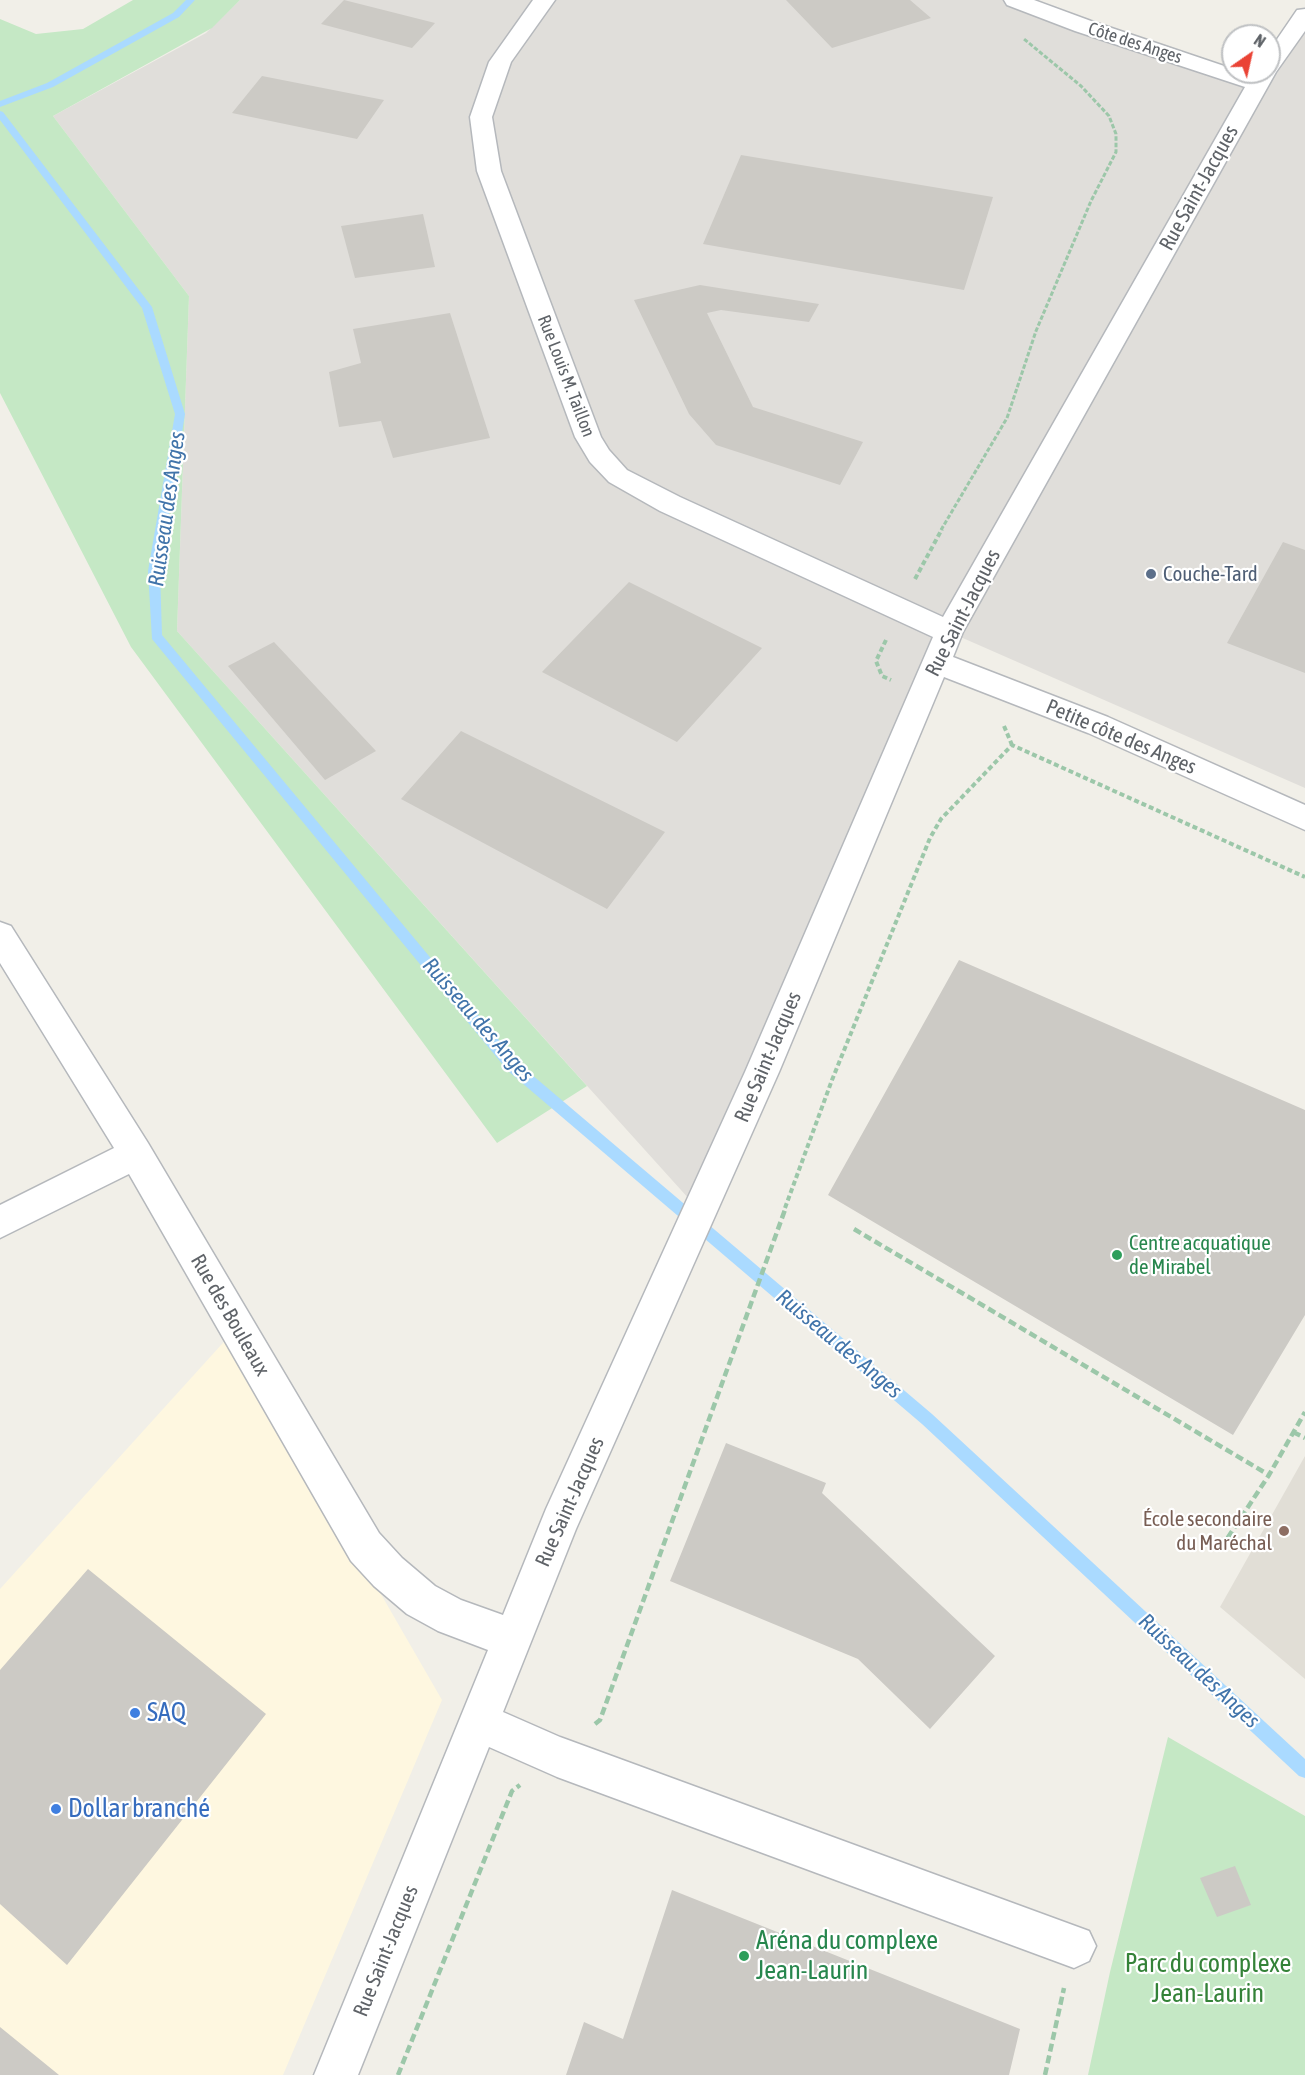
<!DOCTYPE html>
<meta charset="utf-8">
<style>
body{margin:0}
#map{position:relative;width:1305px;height:2075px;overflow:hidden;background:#f1efe8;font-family:"Asap Condensed",sans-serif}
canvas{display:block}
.north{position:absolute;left:1221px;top:24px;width:60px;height:60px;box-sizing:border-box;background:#fff;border:2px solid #bfc1c3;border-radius:50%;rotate:34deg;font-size:16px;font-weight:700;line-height:24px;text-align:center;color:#5f6368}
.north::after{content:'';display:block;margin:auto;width:21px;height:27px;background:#ea4335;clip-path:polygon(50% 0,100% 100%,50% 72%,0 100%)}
</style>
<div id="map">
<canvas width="1305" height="2075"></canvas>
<div class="north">N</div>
</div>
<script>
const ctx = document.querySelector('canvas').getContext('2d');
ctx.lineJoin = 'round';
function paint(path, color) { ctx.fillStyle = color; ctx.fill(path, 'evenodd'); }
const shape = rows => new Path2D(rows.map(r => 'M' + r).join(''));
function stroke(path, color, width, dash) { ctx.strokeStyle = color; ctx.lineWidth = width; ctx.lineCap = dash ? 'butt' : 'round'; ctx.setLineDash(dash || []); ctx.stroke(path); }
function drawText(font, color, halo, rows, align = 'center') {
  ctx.font = font + ' "Asap Condensed",sans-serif'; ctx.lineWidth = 4.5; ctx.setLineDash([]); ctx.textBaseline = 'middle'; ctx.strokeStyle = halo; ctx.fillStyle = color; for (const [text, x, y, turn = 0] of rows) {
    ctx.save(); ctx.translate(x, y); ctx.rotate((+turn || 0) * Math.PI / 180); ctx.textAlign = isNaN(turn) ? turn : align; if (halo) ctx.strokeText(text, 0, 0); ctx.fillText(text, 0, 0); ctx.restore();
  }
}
paint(shape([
 [231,1334,442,1700,283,2075,0,2075,0,1589]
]), '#fef7e0');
paint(shape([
 [240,0,1015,0,1257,84,1269,72,1305,15,1305,788,949,632,690,1200,177,631,189,296,53,116,206,33]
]), '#e0deda');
paint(shape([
 [1305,1456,1305,1679,1220,1607]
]), '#e1ded6');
paint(shape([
 [133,0,240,0,212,28,53,116,189,296,177,631,587,1086,497,1143,131,647,0,393,0,19,36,34,83,29],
 [1168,1737,1305,1816,1305,2075,1088,2075,1110,1972]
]), '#c5e8c5');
paint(shape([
 [186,0,195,0,179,17,53,87,0,107,0,101,47,83,173,13,186,0],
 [0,111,3,112,152,307,185,414,160,571,162,635,518,1063,932,1414,1305,1759,1305,1778,1299,1776,922,1424,508,1071,152,639,148,571,175,414,142,308,0,120,0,111]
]), '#aadaff');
paint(shape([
 [344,0,435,23,412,48,321,24],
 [786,0,910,0,931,18,832,48],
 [262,76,384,100,357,139,232,113],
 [741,155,993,197,964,290,703,244],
 [423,214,435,267,355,278,341,226],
 [700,285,819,304,809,322,721,310,707,313,753,407,863,442,840,485,716,445,689,414,634,300],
 [450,313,490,438,393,458,381,421,339,427,329,372,361,363,353,329],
 [1283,542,1305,550,1305,673,1227,643],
 [629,582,762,648,677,742,542,672],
 [274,642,376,751,325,780,228,666],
 [461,731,665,832,607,909,401,799],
 [959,960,1305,1110,1305,1315,1233,1435,828,1195],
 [726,1443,826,1483,822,1493,995,1656,930,1729,858,1659,670,1581],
 [88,1569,266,1714,67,1965,0,1904,0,1670],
 [1235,1866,1251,1905,1217,1917,1200,1878],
 [672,1890,1020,2029,1009,2075,566,2075,584,2022,623,2039],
 [0,2027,59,2075,0,2075]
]), '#cccac5');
const minor = shape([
 [533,0,555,0,511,62,492,117,501,171,601,437,609,450,627,470,680,497,943,617,1245,87,1075,31,1007,5,1004,0,1034,0,1091,21,1233,69,1233,72,1252,75,1254,72,1269,72,1269,51,1297,10,1305,9,1305,31,1276,72,963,632,953,657,1108,717,1305,805,1305,830,1088,733,944,677,779,1072,576,1529,503,1712,560,1737,1089,1931,1096,1946,1089,1961,1074,1968,557,1777,489,1747,358,2075,314,2075,488,1650,438,1631,407,1614,374,1586,351,1561,129,1174,0,1238,0,1205,114,1148,0,963,0,922,11,926,148,1143,379,1533,402,1558,435,1586,461,1600,503,1615,546,1509,745,1072,933,637,660,511,609,482,590,462,575,437,477,171,470,117,489,62,533,0]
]);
stroke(minor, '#b5b8bc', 3);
stroke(shape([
 [941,530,1007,418,1036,331,1091,201,1116,152,1116,134,1109,116,1081,86,1024,39]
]), '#9cc7a9', 3, [4.5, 2]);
stroke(shape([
 [915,579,942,529],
 [886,640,876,661,882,676,891,680],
 [1004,726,1012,745],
 [785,1208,832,1080,930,838,941,819,1012,745,1305,877]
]), '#9cc7a9', 4, [5, 3]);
stroke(shape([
 [854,1229,1269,1475],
 [1293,1432,1305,1438],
 [1221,1548,1269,1475,1305,1412],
 [595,1724,600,1720,786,1207],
 [398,2075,512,1791,520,1785],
 [1045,2075,1064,1988]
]), '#9cc7a9', 4.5, [8, 4]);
paint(minor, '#fff');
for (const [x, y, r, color] of [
 [1151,574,6,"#5c6f8a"],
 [1117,1255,6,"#2e9e5b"],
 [1284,1531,6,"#8d6e63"],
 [135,1713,6,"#3f7fe0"],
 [56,1809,6,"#3f7fe0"],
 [744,1956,6,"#2e9e5b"]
]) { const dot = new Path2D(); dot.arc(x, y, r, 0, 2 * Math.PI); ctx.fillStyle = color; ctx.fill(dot); stroke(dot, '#fff', 2); }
drawText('18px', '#5f6368', '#fff', [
 ["Côte des Anges",1135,43,18],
 ["Rue Louis M. Taillon",566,376,69]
]);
drawText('21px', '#5f6368', '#fff', [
 ["Rue Saint-Jacques",1199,188,-61],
 ["Rue Saint-Jacques",963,613,-63],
 ["Petite côte des Anges",1121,737,23],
 ["Rue Saint-Jacques",768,1057,-67],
 ["Rue des Bouleaux",230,1315,60],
 ["Rue Saint-Jacques",570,1502,-66],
 ["Rue Saint-Jacques",386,1951,-68]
]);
drawText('21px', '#4e5e75', '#fff', [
 ["Couche-Tard",1163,574]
], 'left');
drawText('21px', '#27864d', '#fff', [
 ["Centre acquatique",1129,1243],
 ["de Mirabel",1129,1267]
], 'left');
drawText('21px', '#785e54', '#fff', [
 ["École secondaire",1272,1519],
 ["du Maréchal",1272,1543]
], 'right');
drawText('italic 22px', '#4174aa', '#fff', [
 ["Ruisseau des Anges",167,509,-82],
 ["Ruisseau des Anges",478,1020,49],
 ["Ruisseau des Anges",839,1344,40],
 ["Ruisseau des Anges",1199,1671,43]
]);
drawText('26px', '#366cbe', '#fff', [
 ["SAQ",147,1713],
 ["Dollar branché",68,1809]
], 'left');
drawText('26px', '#27864d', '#fff', [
 ["Aréna du complexe",756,1941],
 ["Jean-Laurin",756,1971]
], 'left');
drawText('26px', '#348238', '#fff', [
 ["Parc du complexe",1208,1964],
 ["Jean-Laurin",1208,1994]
]);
</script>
